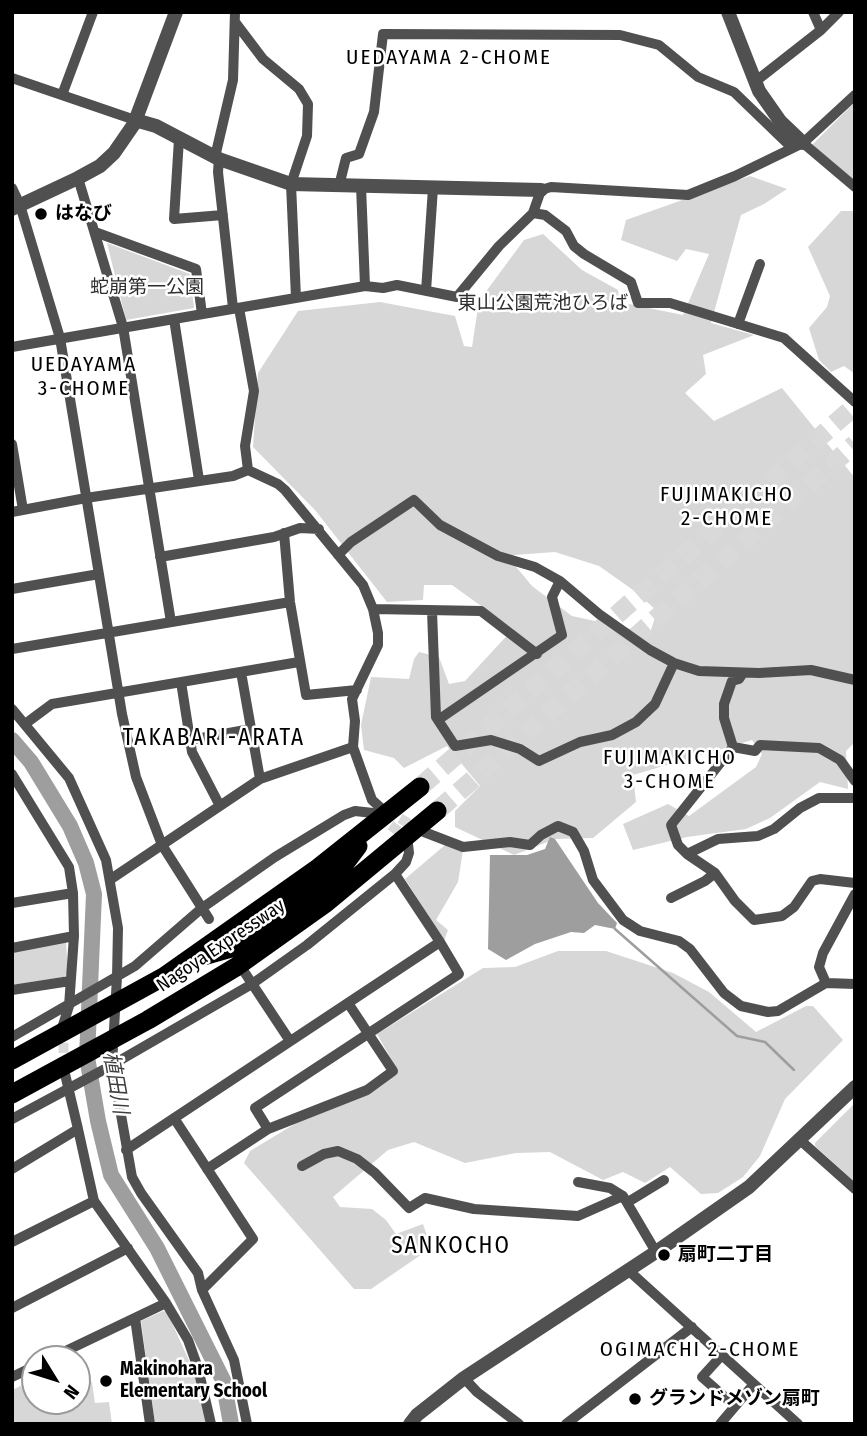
<!DOCTYPE html>
<meta charset="utf-8">
<style>
body{margin:0}
#map{position:relative;width:867px;height:1436px;overflow:hidden;background:#fff;font-family:"Fira Sans Condensed",sans-serif}
canvas{display:block}
.frame{position:absolute;inset:0;border:14px solid #000;pointer-events:none}
.north{position:absolute;left:21px;top:1345px;width:70px;height:70px;box-sizing:border-box;background:#fff;border:2px solid #999;border-radius:50%;rotate:128deg;font-size:19px;font-weight:700;line-height:28px;text-align:center;color:#000}
.north::after{content:'';display:block;margin:auto;width:24px;height:32px;background:#000;clip-path:polygon(50% 0,100% 100%,50% 72%,0 100%)}
</style>
<div id="map">
<canvas width="867" height="1436"></canvas>
<div class="frame"></div>
<div class="north">N</div>
</div>
<script>
const ctx = document.querySelector('canvas').getContext('2d');
ctx.lineJoin = 'round';
function paint(path, color) { ctx.fillStyle = color; ctx.fill(path, 'evenodd'); }
const shape = rows => new Path2D(rows.map(r => 'M' + r).join(''));
function stroke(path, color, width, dash) { ctx.strokeStyle = color; ctx.lineWidth = width; ctx.lineCap = dash ? 'butt' : 'round'; ctx.setLineDash(dash || []); ctx.stroke(path); }
function drawText(font, color, halo, rows, align = 'center') {
  ctx.font = font + ' "Fira Sans Condensed","Noto Sans JP",sans-serif'; ctx.lineWidth = 5; ctx.setLineDash([]); ctx.textBaseline = 'middle'; ctx.strokeStyle = halo; ctx.fillStyle = color; for (const [text, x, y, turn = 0] of rows) {
    ctx.save(); ctx.translate(x, y); ctx.rotate((+turn || 0) * Math.PI / 180); ctx.textAlign = isNaN(turn) ? turn : align; if (halo) ctx.strokeText(text, 0, 0); ctx.fillText(text, 0, 0); ctx.restore();
  }
}
paint(shape([
 [855,102,855,181,811,146],
 [750,176,787,189,764,204,741,215,711,323,754,335,703,355,706,374,685,393,714,421,782,388,855,478,855,742,846,751,848,789,820,782,770,818,746,829,687,837,633,850,623,824,668,804,689,816,756,767,762,754,752,740,633,775,636,802,593,838,555,839,514,855,455,827,455,811,480,786,447,746,404,768,394,758,364,750,361,725,371,677,409,679,414,659,419,652,439,657,449,684,465,681,513,629,452,585,424,585,423,600,387,602,315,510,253,447,258,373,298,311,380,302,455,316,464,346,472,347,479,301,524,240,543,234,582,270,618,290,621,313,629,304,683,315,709,254,686,249,677,261,621,240,626,220],
 [555,552,599,566,636,592,657,611,650,633,572,616,532,586,512,562,514,555],
 [841,211,855,211,855,374,844,366,831,372,819,360,809,328,827,307,830,296,808,247],
 [107,243,190,274,194,308,126,320],
 [445,845,454,849,463,850,458,882,436,920,448,930,444,941,405,879],
 [66,942,68,973,64,977,12,985,12,952],
 [558,951,606,951,673,973,709,992,756,1032,806,1006,813,1006,843,1040,785,1099,760,1156,743,1177,718,1193,701,1194,670,1167,645,1183,623,1172,603,1180,550,1152,516,1153,465,1163,414,1142,388,1150,333,1197,340,1207,372,1209,386,1220,396,1234,423,1224,431,1248,371,1289,354,1289,244,1163,250,1151,303,1119,398,1071,377,1034,483,968,515,967],
 [855,1103,855,1182,815,1146,815,1143],
 [163,1311,167,1312,196,1376,206,1424,155,1424,141,1321],
 [82,1365,92,1383,95,1403,109,1402,112,1424,12,1424,12,1390,35,1379,35,1401,77,1401,77,1367]
]), '#d7d7d7');
paint(shape([
 [550,837,555,839,598,903,617,923,615,929,595,925,584,933,571,932,535,944,506,960,488,949,490,855,527,855,545,849]
]), '#9e9e9e');
stroke(shape([
 [615,929,737,1036,765,1042,794,1070]
]), '#9e9e9e', 2.5);
stroke(shape([
 [12,740,31,762,70,826,86,863,94,894,87,1057,98,1121,111,1175,157,1248,223,1380,231,1424]
]), '#9e9e9e', 16);
stroke(shape([
 [387,811,419,829],
 [378,817,400,832,405,840],
 [63,1028,64,1068]
]), '#d9d9d9', 10, [10, 5]);
stroke(shape([
 [420,787,855,406],
 [437,811,855,444]
]), '#d9d9d9', 19, [19, 10]);
stroke(shape([
 [813,12,821,30],
 [235,22,263,59,299,89,308,104,307,136,291,184,296,298],
 [12,78,135,120],
 [756,81,821,30,839,12],
 [62,95,93,12],
 [179,139,174,219,223,215],
 [803,143,855,187],
 [215,157,233,80,235,12],
 [219,159,218,172,233,308],
 [78,178,123,327,171,622],
 [339,186,346,158,359,154,374,112,383,34,620,35,659,45,698,77,734,92,792,148],
 [361,186,365,286],
 [12,188,20,205,60,338,122,714,136,777,162,845,209,919],
 [533,213,545,215,566,231,574,246,584,254,631,282,638,303,670,303,784,338,855,402],
 [95,232,196,269,202,314],
 [426,291,433,188],
 [239,308,254,391,245,446,248,470,278,484,285,490,363,585,373,609,378,633,378,645,352,699,355,721,353,747,372,800,381,808],
 [174,319,199,480],
 [738,324,760,264],
 [12,347,365,286,383,288,397,285,457,297,499,246,533,213,541,190,551,187,688,195,735,176,803,143,855,95],
 [12,444,23,510],
 [12,512,86,498,233,476,248,470],
 [284,533,290,602,306,695,357,690],
 [338,555,351,542,414,500,440,525,498,556,535,567,560,581,599,614,650,650,674,663,699,671,759,673,811,670,855,680],
 [160,557,274,537,300,528,319,529],
 [12,589,99,574],
 [373,609,481,611,537,654],
 [432,611,436,717,455,746,491,740,520,749,539,761,580,742,612,735,636,722,655,704,674,663],
 [12,649,290,602],
 [241,672,260,779],
 [743,673,739,679,732,681,724,704,724,718,733,747,671,825,678,845,687,854,715,873,735,901,754,920,782,916,794,907,812,881,820,879,855,883],
 [181,682,192,752,220,806],
 [12,709,69,778,106,860,118,928,117,977,112,1064,132,1177,141,1193,198,1273,202,1290,234,1360,247,1424],
 [438,720,562,635,552,597,560,581],
 [25,724,52,704,299,662],
 [190,740,251,729],
 [733,747,755,751,760,745,819,748,840,760,855,781],
 [12,774,69,867,73,893,74,936,69,1006,63,1025],
 [424,832,463,847,510,842,530,845,541,835,558,826,573,832,584,851,593,880,623,920,640,931,679,941,690,949,724,993,741,1006,768,1012,778,1011,826,983,855,984],
 [687,854,718,839,758,836,774,829,800,808,819,798,855,798],
 [111,879,260,779,353,747],
 [671,898,705,881,715,873],
 [12,903,73,893],
 [12,948,74,936],
 [243,970,290,1041],
 [826,983,819,967,823,953,855,894],
 [12,990,70,981],
 [12,1037,135,966,202,908,275,857,344,815,355,811,373,813],
 [65,1074,78,1129],
 [174,1118,253,1239,202,1290],
 [12,1119,105,1069,252,984,307,945,395,874,406,862,409,853,408,844],
 [268,1129,255,1108,459,974,440,942,395,874],
 [800,1140,855,1189],
 [126,1150,440,942],
 [302,1166,324,1154,338,1151,357,1159,375,1173,409,1208,425,1198,474,1209,578,1216,623,1196,656,1252],
 [12,1169,78,1129,94,1201,166,1303,188,1340,198,1368,211,1424],
 [207,1169,268,1129,367,1090,393,1071,348,1003],
 [578,1182,610,1188,623,1196],
 [628,1202,664,1180],
 [12,1242,94,1201],
 [628,1270,798,1424],
 [12,1308,128,1248],
 [135,1318,150,1424],
 [722,1355,702,1377,735,1406],
 [49,1359,166,1303],
 [12,1377,35,1366],
 [464,1378,477,1392,519,1424],
 [566,1424,692,1327],
 [720,1424,754,1384]
]), '#505050', 10);
stroke(shape([
 [728,12,759,91,780,121,803,143],
 [135,120,156,126,219,159,291,184,541,190],
 [12,209,78,178,100,166,114,153,134,124,176,12],
 [410,1424,417,1415,464,1378,656,1252,749,1187,855,1087]
]), '#505050', 14);
stroke(shape([
 [203,956,238,946,331,882,358,846],
 [12,1060,165,976,318,868,420,787],
 [12,1094,148,1020,236,967,326,903,437,811]
]), '#000', 19);
for (const [x, y, r, color] of [
 [41,214,7,"#000"],
 [664,1255,7,"#000"],
 [106,1381,7,"#000"],
 [635,1399,7,"#000"]
]) { const dot = new Path2D(); dot.arc(x, y, r, 0, 2 * Math.PI); ctx.fillStyle = color; ctx.fill(dot); stroke(dot, '#fff', 2.5); }
drawText('bold 19px', '#000', '#fff', [
 ["はなび",55,214],
 ["扇町二丁目",678,1255],
 ["Makinohara",120,1370],
 ["Elementary School",120,1392],
 ["グランドメゾン扇町",649,1399]
], 'left');
drawText('19px', '#2e2e2e', '#fff', [
 ["蛇崩第一公園",147,288],
 ["東山公園荒池ひろば",543,304]
]);
drawText('19px', '#000', '#fff', [
 ["Nagoya Expressway",221,946,-34]
]);
ctx.letterSpacing = '2px';
drawText('21px', '#000', '#fff', [
 ["UEDAYAMA 2-CHOME",449,58],
 ["UEDAYAMA",84,365],
 ["3-CHOME",84,389],
 ["FUJIMAKICHO",727,495],
 ["2-CHOME",727,519],
 ["FUJIMAKICHO",670,758],
 ["3-CHOME",670,782],
 ["OGIMACHI 2-CHOME",700,1350]
]);
ctx.letterSpacing = '0px';
drawText('italic 21px', '#3f3f3f', '#fff', [
 ["植田川",115,1083,80]
]);
ctx.letterSpacing = '2px';
drawText('23px', '#000', '#fff', [
 ["TAKABARI-ARATA",214,739],
 ["SANKOCHO",451,1247]
]);
ctx.letterSpacing = '0px';
</script>
